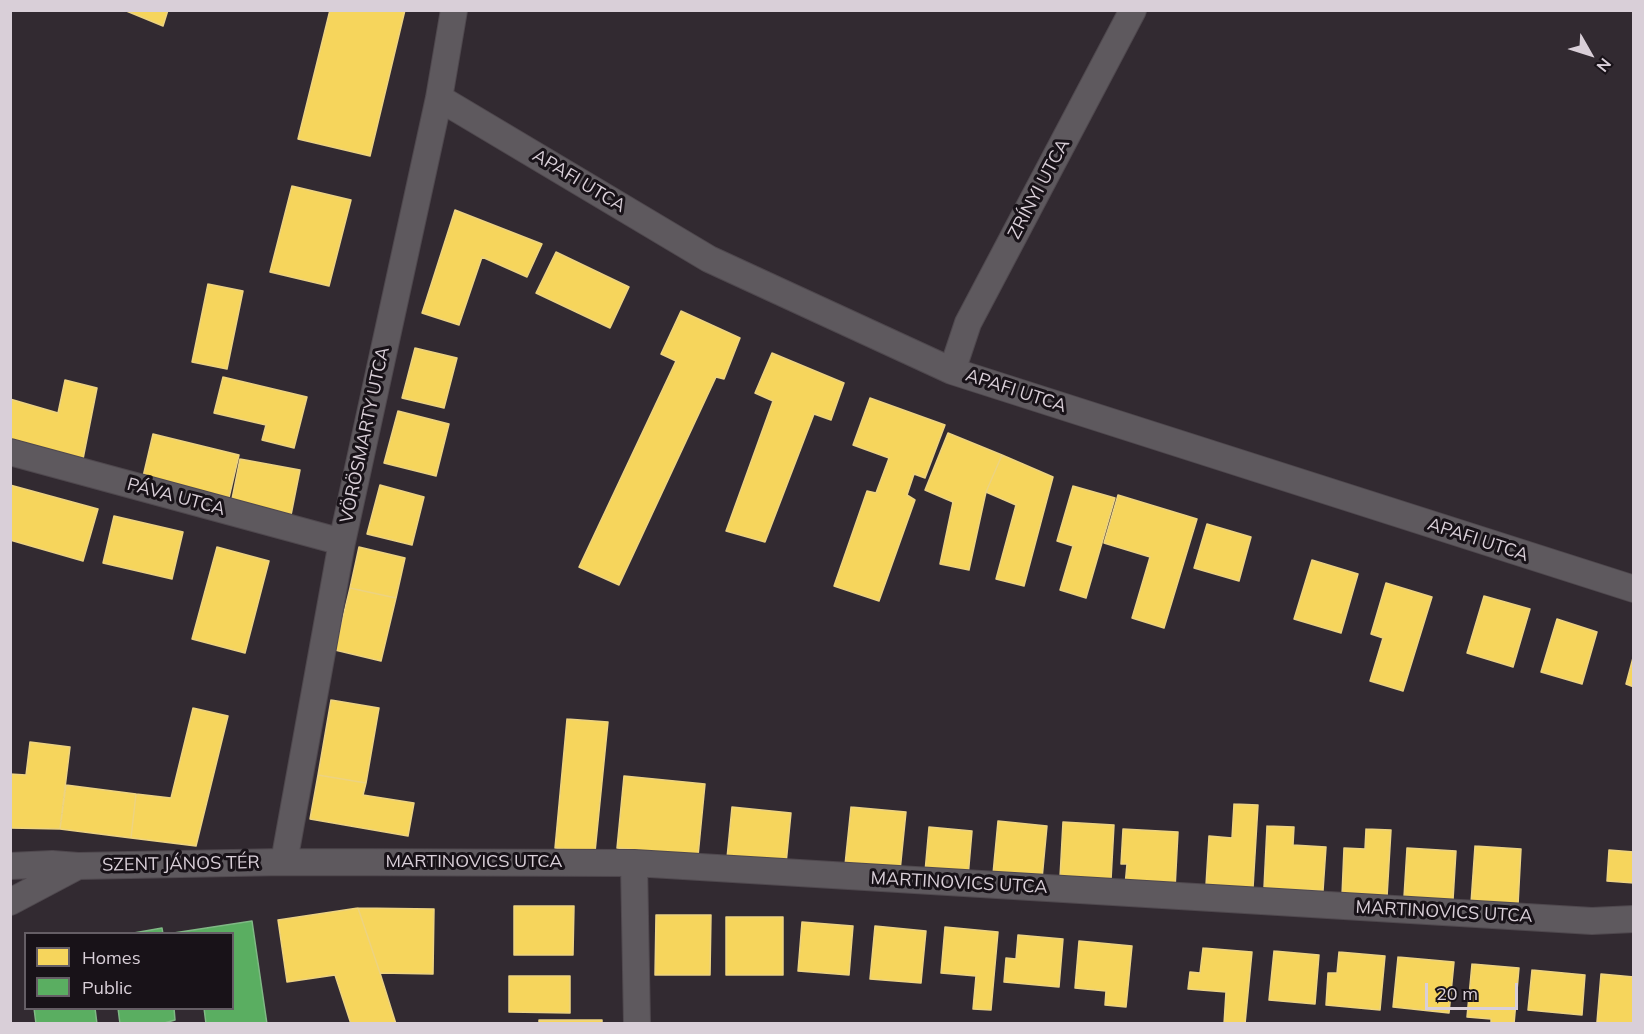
<!DOCTYPE html>
<meta charset="utf-8">
<style>
body{margin:0}
#map{position:relative;width:1644px;height:1034px;overflow:hidden;background:#322a31;font-family:Mulish,sans-serif}
canvas{display:block}
.frame{position:absolute;inset:0;border:12px solid #d9cfd8;pointer-events:none}
.legend{position:absolute;left:24px;top:932px;width:210px;height:78px;box-sizing:border-box;background:#181218;border:2px solid #655e65;margin:0;padding:8px 10px;list-style:none;font-size:18px;color:#d9cfd8}
.legend li{display:flex;align-items:center;gap:12px;height:30px}
.legend b{width:30px;border:2px solid #655e65}
.north{position:absolute;left:1560px;top:24px;width:60px;height:60px;-webkit-text-stroke:4px #181218;paint-order:stroke;rotate:129deg;font-size:16px;font-weight:700;line-height:24px;text-align:center;color:#d9cfd8}
.north::after{content:'';display:block;margin:auto;width:21px;height:27px;background:#d9cfd8;clip-path:polygon(50% 0,100% 100%,50% 72%,0 100%)}
.scale{position:absolute;left:1425px;top:983px;width:93px;height:27px;box-sizing:border-box;border:3px solid #d9cfd8;border-top:0;padding-left:8px;font-size:18px;line-height:21px;white-space:nowrap;color:#d9cfd8;-webkit-text-stroke:4px #181218;paint-order:stroke}
</style>
<div id="map">
<canvas width="1644" height="1034"></canvas>
<div class="frame"></div>
<ul class="legend">
<li><b style="height:16px;background:#f6d55c"></b>Homes</li>
<li><b style="height:16px;background:#5aae61"></b>Public</li>
</ul>
<div class="north">N</div>
<div class="scale">20 m</div>
</div>
<script>
const ctx = document.querySelector('canvas').getContext('2d');
ctx.lineJoin = 'round';
function paint(path, color) { ctx.fillStyle = color; ctx.fill(path, 'evenodd'); }
const shape = rows => new Path2D(rows.map(r => 'M' + r).join(''));
function stroke(path, color, width, dash) { ctx.strokeStyle = color; ctx.lineWidth = width; ctx.lineCap = dash ? 'butt' : 'round'; ctx.setLineDash(dash || []); ctx.stroke(path); }
function drawText(font, color, halo, rows, align = 'center') {
  ctx.font = font + ' Mulish,sans-serif'; ctx.lineWidth = 6; ctx.setLineDash([]); ctx.textBaseline = 'middle'; ctx.strokeStyle = halo; ctx.fillStyle = color; for (const [text, x, y, turn = 0] of rows) {
    ctx.save(); ctx.translate(x, y); ctx.rotate((+turn || 0) * Math.PI / 180); ctx.textAlign = isNaN(turn) ? turn : align; if (halo) ctx.strokeText(text, 0, 0); ctx.fillText(text, 0, 0); ctx.restore();
  }
}
const homes = shape([
 [124,10,168,10,163,26,124,10],
 [330,10,405,10,370,156,298,139,330,10],
 [292,186,351,200,329,286,270,272,292,186],
 [455,210,542,244,527,277,482,257,459,325,422,313,455,210],
 [556,252,629,287,610,328,536,293,556,252],
 [208,284,243,291,227,369,192,362,208,284],
 [681,311,740,338,724,379,716,377,619,585,579,567,676,361,661,354,681,311],
 [415,348,457,358,444,408,402,398,415,348],
 [772,353,844,383,831,420,814,414,765,542,726,531,773,401,755,393,772,353],
 [223,377,307,397,294,448,262,440,266,425,214,413,223,377],
 [65,380,97,388,82,464,10,445,10,399,58,413,65,380],
 [870,398,945,425,925,478,914,474,907,495,915,500,879,601,834,586,867,491,876,493,889,458,853,445,870,398],
 [398,411,449,424,436,476,384,463,398,411],
 [948,433,1002,455,986,492,969,570,940,564,953,502,925,490,948,433],
 [153,434,239,455,228,502,142,481,153,434],
 [1002,455,1053,477,1024,586,996,579,1016,505,986,492,1002,455],
 [240,459,300,470,291,515,231,504,240,459],
 [10,485,98,509,83,561,10,540,10,485],
 [380,485,424,497,412,545,367,534,380,485],
 [1073,486,1115,498,1086,598,1060,590,1073,546,1057,541,1073,486],
 [1118,495,1197,519,1164,628,1132,618,1150,557,1104,543,1118,495],
 [114,516,183,532,172,579,103,563,114,516],
 [1207,524,1251,537,1239,581,1194,568,1207,524],
 [217,547,269,561,245,653,192,639,217,547],
 [359,547,405,558,396,598,350,588,359,547],
 [1312,560,1358,574,1341,633,1294,619,1312,560],
 [1386,583,1432,597,1403,691,1370,681,1383,638,1371,634,1386,583],
 [350,588,396,598,381,661,335,650,350,588],
 [1484,596,1530,609,1513,667,1467,653,1484,596],
 [1557,619,1597,632,1582,684,1541,672,1557,619],
 [1634,654,1634,687,1626,684,1634,654],
 [331,700,379,708,366,783,318,775,331,700],
 [193,708,228,716,196,846,131,838,136,794,171,798,193,708],
 [567,719,608,722,595,852,555,848,567,719],
 [30,742,70,747,60,829,10,828,10,774,26,775,30,742],
 [318,775,366,783,363,795,414,803,408,836,310,819,318,775],
 [624,776,705,784,698,856,617,848,624,776],
 [66,785,136,794,131,838,60,829,66,785],
 [1234,804,1258,805,1253,888,1206,885,1209,836,1232,838,1234,804],
 [732,807,791,813,786,864,727,858,732,807],
 [851,807,906,812,900,871,845,865,851,807],
 [998,821,1047,826,1042,879,993,874,998,821],
 [1063,822,1114,825,1111,880,1060,877,1063,822],
 [1267,826,1294,827,1293,845,1326,847,1323,891,1264,888,1267,826],
 [929,827,972,831,968,877,925,872,929,827],
 [1123,829,1178,832,1175,889,1125,886,1127,864,1121,864,1123,829],
 [1366,829,1391,830,1387,897,1342,895,1344,848,1365,849,1366,829],
 [1475,846,1521,849,1518,905,1471,903,1475,846],
 [1407,848,1456,851,1453,900,1404,897,1407,848],
 [1609,850,1634,852,1634,883,1607,881,1609,850],
 [514,906,574,906,573,955,514,955,514,906],
 [358,908,380,973,396,1024,351,1024,335,975,287,982,278,920,358,908],
 [358,908,434,909,433,974,380,973,358,908],
 [656,915,711,915,710,975,655,975,656,915],
 [726,917,783,917,783,975,726,975,726,917],
 [802,922,853,926,849,975,798,971,802,922],
 [875,926,926,931,921,983,870,979,875,926],
 [945,927,998,932,991,1010,973,1009,976,976,941,973,945,927],
 [1018,935,1063,939,1059,987,1004,982,1006,958,1016,959,1018,935],
 [1079,941,1132,946,1126,1007,1105,1005,1106,991,1075,988,1079,941],
 [1203,948,1252,952,1245,1024,1224,1024,1226,992,1188,989,1190,972,1200,973,1203,948],
 [1274,951,1319,955,1315,1004,1269,1000,1274,951],
 [1339,952,1385,956,1380,1010,1326,1005,1328,973,1337,973,1339,952],
 [1398,957,1454,962,1449,1013,1393,1007,1398,957],
 [1472,964,1519,968,1514,1024,1491,1024,1491,1019,1467,1017,1472,964],
 [1532,970,1585,975,1582,1015,1528,1010,1532,970],
 [1601,974,1634,977,1634,1024,1597,1022,1601,974],
 [509,976,570,976,570,1013,509,1012,509,976],
 [539,1020,602,1020,602,1024,539,1024,539,1020]
]);
paint(homes, '#f6d55c');
stroke(homes, '#edd381', 1.5);
const public = shape([
 [252,921,267,1024,206,1024,204,1008,232,1008,232,934,167,934,252,921],
 [162,928,163,934,128,934,162,928],
 [34,1008,95,1008,97,1024,36,1024,34,1008],
 [118,1008,174,1008,175,1020,161,1024,120,1024,118,1008]
]);
paint(public, '#5aae61');
stroke(public, '#80b885', 1.5);
const minor = shape([
 [439,98,709,259,952,371,1634,589],
 [952,371,968,323,1133,10],
 [10,452,342,542],
 [284,862,342,542,439,98,454,10],
 [634,863,637,1024],
 [10,866,52,864,78,866,284,862,634,863,1592,921,1634,919],
 [10,902,78,866]
]);
stroke(minor, '#4f484e', 28);
stroke(minor, '#5e595e', 26);
drawText('18px', '#d9cfd8', '#181218', [
 ["APAFI UTCA",579,181,31],
 ["ZRÍNYI UTCA",1039,189,-62],
 ["APAFI UTCA",1016,391,18],
 ["VÖRÖSMARTY UTCA",365,435,-78],
 ["PÁVA UTCA",176,497,15],
 ["APAFI UTCA",1478,540,18],
 ["MARTINOVICS UTCA",474,862],
 ["SZENT JÁNOS TÉR",181,864,-1],
 ["MARTINOVICS UTCA",959,883,3],
 ["MARTINOVICS UTCA",1444,912,3]
]);
</script>
